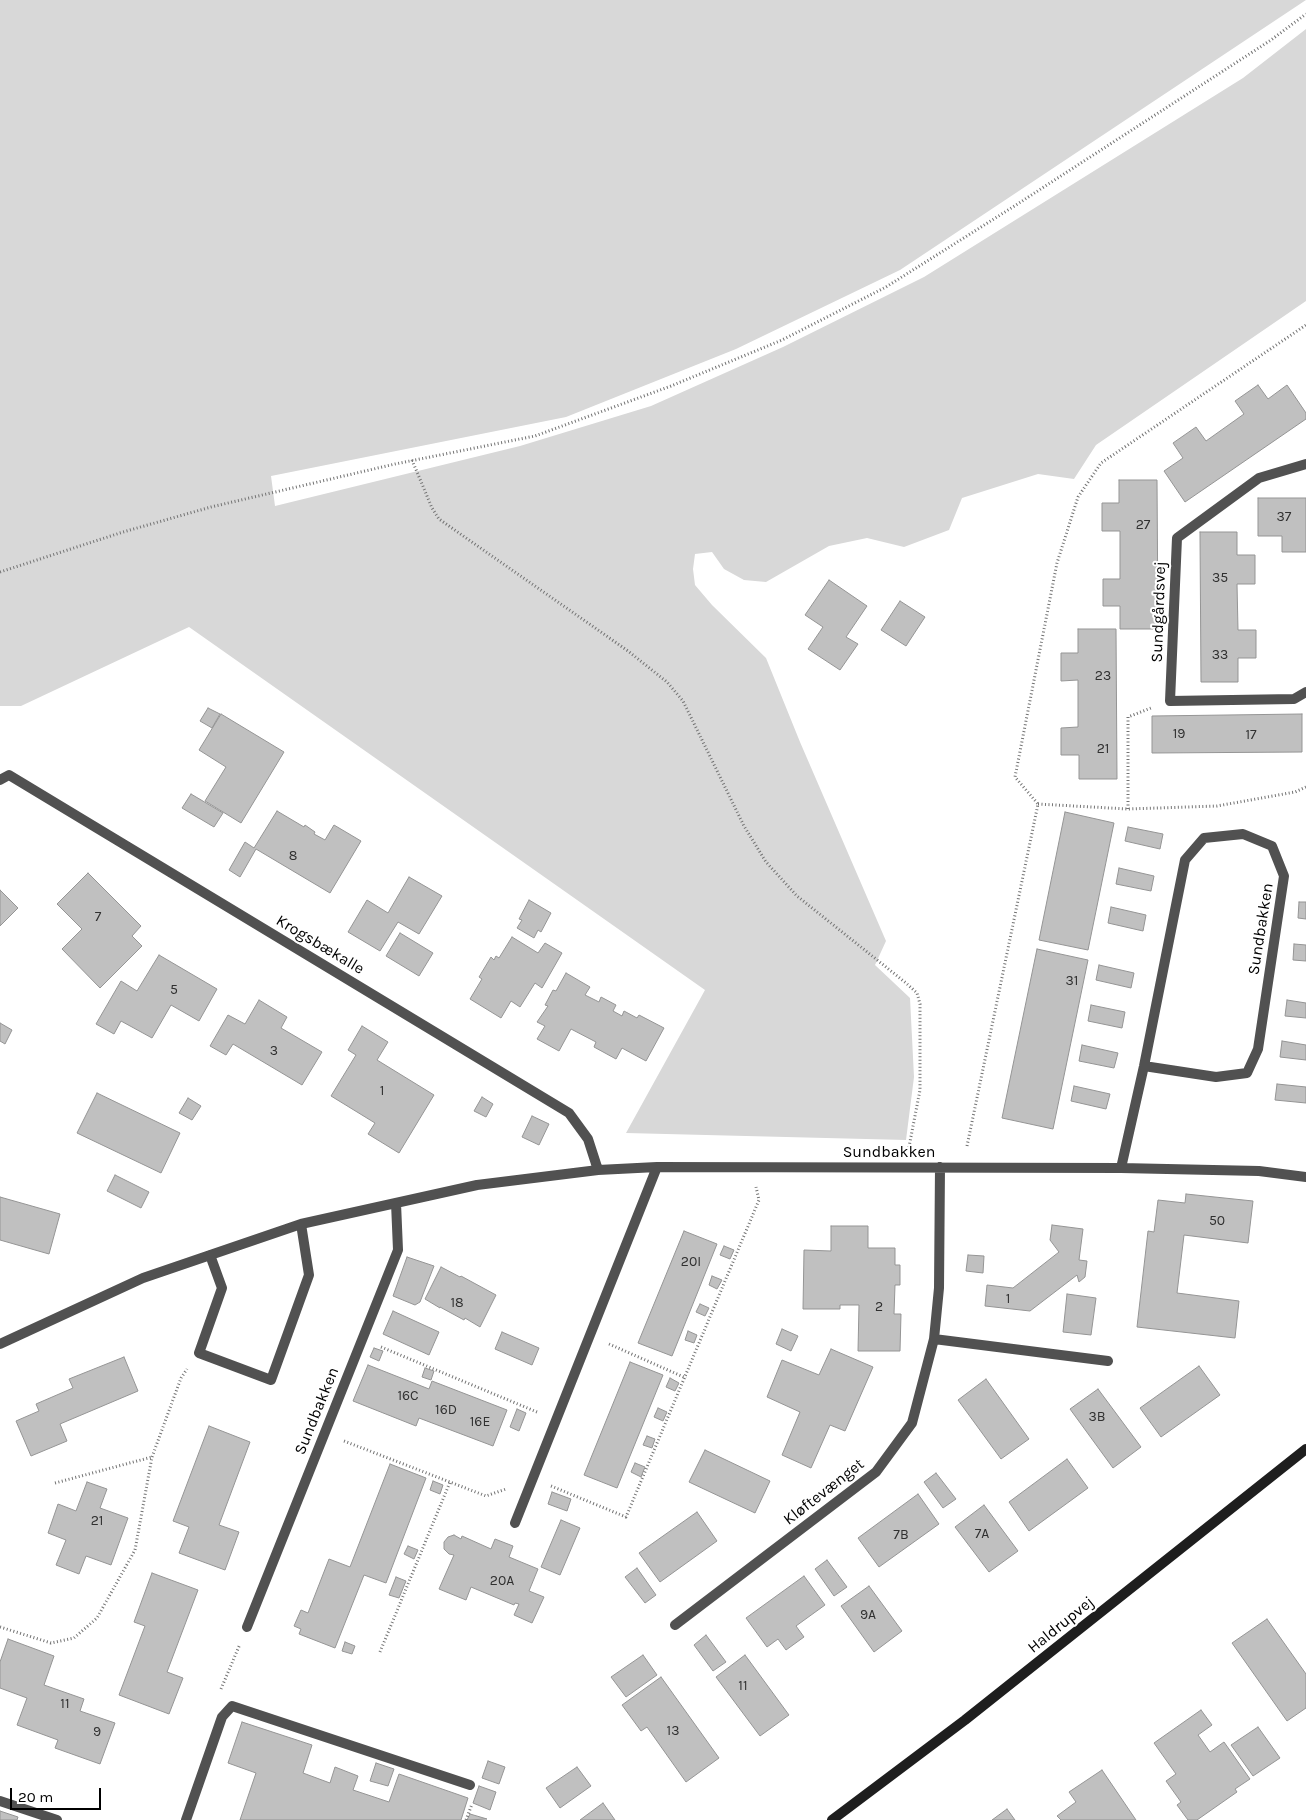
<!DOCTYPE html>
<meta charset="utf-8">
<style>
body{margin:0}
#map{position:relative;width:1306px;height:1820px;overflow:hidden;background:#fff;font-family:Karla,sans-serif}
canvas{display:block}
.scale{position:absolute;left:10px;top:1788px;width:91px;height:22px;box-sizing:border-box;border:2px solid #000;border-top:0;padding-left:6px;font-size:15px;line-height:18px;white-space:nowrap;color:#000;-webkit-text-stroke:4px #fff;paint-order:stroke}
</style>
<div id="map">
<canvas width="1306" height="1820"></canvas>
<div class="scale">20 m</div>
</div>
<script>
const ctx = document.querySelector('canvas').getContext('2d');
ctx.lineJoin = 'round';
function paint(path, color) { ctx.fillStyle = color; ctx.fill(path, 'evenodd'); }
const shape = rows => new Path2D(rows.map(r => 'M' + r).join(''));
function stroke(path, color, width, dash) { ctx.strokeStyle = color; ctx.lineWidth = width; ctx.lineCap = dash ? 'butt' : 'round'; ctx.setLineDash(dash || []); ctx.stroke(path); }
function drawText(font, color, halo, rows, align = 'center') {
  ctx.font = font + ' Karla,sans-serif'; ctx.lineWidth = 4; ctx.setLineDash([]); ctx.textBaseline = 'middle'; ctx.strokeStyle = halo; ctx.fillStyle = color; for (const [text, x, y, turn = 0] of rows) {
    ctx.save(); ctx.translate(x, y); ctx.rotate((+turn || 0) * Math.PI / 180); ctx.textAlign = isNaN(turn) ? turn : align; if (halo) ctx.strokeText(text, 0, 0); ctx.fillText(text, 0, 0); ctx.restore();
  }
}
paint(shape([
 [0,0,1306,0,900,270,736,349,566,417,271,476,275,506,520,446,651,406,783,347,924,277,1243,78,1306,29,1306,301,1096,445,1074,479,1038,474,962,498,949,530,904,547,867,538,829,546,766,582,744,580,724,569,712,552,695,554,693,569,695,585,712,605,766,658,800,742,886,941,875,965,910,998,914,1077,906,1140,626,1133,705,990,189,627,21,706,0,706]
]), '#d8d8d8');
const building = shape([
 [1258,385,1268,399,1287,385,1306,413,1306,419,1185,502,1164,471,1183,458,1173,443,1196,427,1206,441,1244,414,1235,401,1258,385],
 [1119,480,1157,480,1158,629,1120,629,1120,606,1103,606,1103,579,1120,579,1120,531,1102,531,1102,503,1119,503,1119,480],
 [1258,498,1306,498,1306,552,1282,552,1282,536,1258,536,1258,498],
 [1200,532,1237,532,1237,555,1255,555,1255,584,1237,584,1238,630,1256,630,1256,658,1238,658,1238,682,1201,682,1200,532],
 [829,580,867,606,846,637,858,644,840,670,808,649,823,627,805,615,829,580],
 [900,601,925,617,906,646,881,630,900,601],
 [1078,629,1116,629,1117,779,1079,779,1079,755,1061,755,1061,728,1078,727,1078,680,1061,681,1061,653,1078,653,1078,629],
 [208,708,220,714,212,728,200,721,208,708],
 [221,714,284,752,241,823,205,801,226,767,199,750,221,714],
 [1302,714,1302,752,1152,753,1152,716,1302,714],
 [191,794,223,813,214,827,182,808,191,794],
 [277,811,304,827,305,825,315,832,314,834,325,840,334,825,361,841,330,893,256,849,240,877,229,870,245,842,254,848,277,811],
 [1065,812,1114,823,1088,950,1039,940,1065,812],
 [1128,827,1163,834,1160,849,1125,841,1128,827],
 [1119,868,1154,876,1151,891,1116,884,1119,868],
 [88,873,141,926,132,936,142,946,100,988,62,949,82,929,57,904,88,873],
 [409,877,442,896,419,934,398,922,380,951,348,932,367,900,388,913,409,877],
 [0,890,18,908,0,926,0,890],
 [529,900,551,913,541,932,538,930,534,938,517,928,522,920,519,919,529,900],
 [1299,902,1306,902,1306,919,1298,918,1299,902],
 [1111,907,1146,915,1143,931,1108,923,1111,907],
 [400,933,433,953,419,976,386,956,400,933],
 [512,937,538,953,545,943,562,953,542,988,535,983,520,1007,511,1001,501,1018,470,999,482,979,479,977,491,957,494,960,496,956,499,958,512,937],
 [1294,944,1306,945,1306,961,1293,960,1294,944],
 [1037,949,1088,960,1053,1129,1002,1118,1037,949],
 [159,955,217,989,199,1021,171,1005,152,1038,121,1021,114,1034,96,1024,121,981,137,991,159,955],
 [1099,965,1134,973,1131,988,1096,980,1099,965],
 [566,973,590,987,585,995,599,1002,601,997,616,1005,613,1011,622,1016,624,1011,637,1018,639,1015,664,1028,646,1061,622,1048,616,1059,594,1047,596,1042,571,1029,559,1051,537,1039,545,1026,537,1022,548,1006,545,1005,553,990,556,991,566,973],
 [259,1000,287,1017,281,1028,322,1052,302,1085,233,1044,226,1055,210,1046,228,1015,245,1024,259,1000],
 [1287,1000,1306,1003,1306,1018,1285,1016,1287,1000],
 [1091,1005,1125,1012,1122,1028,1088,1021,1091,1005],
 [0,1023,12,1030,5,1044,0,1041,0,1023],
 [362,1026,388,1042,377,1060,434,1095,399,1153,368,1134,375,1123,331,1096,356,1055,348,1050,362,1026],
 [1282,1041,1306,1045,1306,1060,1280,1057,1282,1041],
 [1082,1045,1118,1053,1114,1068,1079,1061,1082,1045],
 [1277,1084,1306,1087,1306,1103,1275,1100,1277,1084],
 [1074,1086,1110,1094,1106,1109,1071,1101,1074,1086],
 [97,1093,180,1133,161,1173,77,1133,97,1093],
 [482,1097,493,1104,486,1117,474,1111,482,1097],
 [188,1098,201,1106,192,1120,179,1113,188,1098],
 [532,1116,549,1124,539,1145,522,1137,532,1116],
 [115,1175,149,1192,141,1208,107,1191,115,1175],
 [1186,1194,1253,1201,1248,1243,1184,1235,1177,1293,1239,1301,1235,1338,1137,1327,1148,1231,1154,1232,1158,1200,1185,1203,1186,1194],
 [0,1197,60,1214,49,1254,0,1240,0,1197],
 [1052,1225,1083,1229,1079,1260,1087,1261,1085,1277,1079,1282,1077,1275,1030,1311,985,1306,987,1285,1013,1288,1059,1252,1050,1240,1052,1225],
 [831,1226,868,1226,868,1248,895,1248,895,1265,900,1265,900,1285,895,1285,894,1314,901,1314,900,1351,858,1351,859,1305,840,1305,840,1309,803,1309,804,1250,831,1251,831,1226],
 [684,1231,717,1244,672,1356,638,1343,684,1231],
 [724,1246,734,1250,730,1259,720,1255,724,1246],
 [968,1255,984,1256,983,1273,966,1271,968,1255],
 [407,1257,434,1266,420,1302,415,1305,393,1296,407,1257],
 [441,1267,460,1277,461,1276,496,1295,480,1327,465,1318,464,1320,440,1307,440,1308,425,1299,441,1267],
 [712,1276,722,1280,717,1289,709,1285,712,1276],
 [1067,1294,1096,1298,1091,1335,1063,1332,1067,1294],
 [700,1304,709,1308,705,1316,696,1312,700,1304],
 [393,1311,439,1332,429,1355,383,1334,393,1311],
 [782,1329,798,1336,791,1351,776,1344,782,1329],
 [688,1331,697,1335,694,1343,685,1340,688,1331],
 [502,1332,539,1348,532,1365,495,1349,502,1332],
 [374,1348,383,1351,379,1361,370,1357,374,1348],
 [831,1349,873,1367,845,1431,830,1425,811,1468,782,1455,800,1412,767,1397,782,1360,819,1375,831,1349],
 [124,1357,138,1391,60,1424,67,1441,31,1456,16,1421,39,1411,36,1404,73,1388,69,1379,124,1357],
 [630,1362,663,1375,617,1488,584,1475,630,1362],
 [368,1365,429,1389,432,1381,507,1410,493,1446,419,1418,416,1426,353,1401,368,1365],
 [1199,1366,1220,1395,1161,1437,1140,1408,1199,1366],
 [425,1368,434,1371,431,1380,422,1377,425,1368],
 [670,1378,679,1383,675,1391,666,1387,670,1378],
 [986,1379,1029,1439,1001,1459,958,1400,986,1379],
 [1098,1389,1141,1447,1113,1468,1070,1409,1098,1389],
 [658,1408,667,1412,663,1421,654,1417,658,1408],
 [517,1409,526,1413,519,1431,510,1427,517,1409],
 [209,1426,250,1442,219,1525,239,1532,225,1570,179,1553,189,1527,173,1521,209,1426],
 [647,1436,655,1439,652,1448,643,1445,647,1436],
 [705,1450,770,1481,755,1513,689,1482,705,1450],
 [1067,1459,1088,1488,1029,1531,1009,1502,1067,1459],
 [635,1463,645,1467,641,1477,631,1472,635,1463],
 [390,1464,426,1478,386,1583,364,1575,335,1648,299,1634,301,1629,294,1626,301,1610,308,1613,329,1559,350,1567,390,1464],
 [936,1473,956,1499,943,1508,924,1482,936,1473],
 [433,1481,443,1485,440,1494,430,1490,433,1481],
 [87,1482,107,1489,100,1508,128,1518,111,1565,86,1556,79,1574,56,1565,66,1540,48,1533,58,1504,76,1511,87,1482],
 [552,1492,571,1499,567,1511,548,1504,552,1492],
 [918,1494,939,1524,879,1567,858,1538,918,1494],
 [984,1505,1018,1551,989,1572,955,1527,984,1505],
 [697,1512,717,1541,660,1582,639,1553,697,1512],
 [561,1520,580,1528,560,1575,541,1567,561,1520],
 [454,1535,461,1539,462,1536,491,1549,495,1539,513,1546,509,1557,538,1569,529,1591,544,1597,532,1623,514,1615,519,1604,515,1603,514,1605,471,1587,466,1600,439,1589,454,1555,449,1554,444,1549,444,1542,448,1537,454,1535],
 [408,1546,418,1550,414,1559,404,1554,408,1546],
 [827,1560,847,1587,834,1596,815,1569,827,1560],
 [637,1568,656,1595,645,1603,625,1577,637,1568],
 [152,1573,198,1590,167,1672,183,1678,169,1714,119,1695,145,1626,134,1622,152,1573],
 [804,1576,825,1605,796,1626,804,1637,786,1650,778,1639,767,1647,746,1618,804,1576],
 [396,1577,406,1581,399,1598,389,1595,396,1577],
 [869,1586,902,1631,874,1652,841,1606,869,1586],
 [1267,1619,1306,1674,1306,1708,1287,1721,1232,1643,1267,1619],
 [706,1635,726,1662,713,1671,694,1645,706,1635],
 [8,1639,54,1656,44,1685,84,1699,80,1711,115,1723,100,1764,55,1748,58,1740,17,1725,27,1698,0,1688,0,1662,8,1639],
 [345,1642,355,1646,352,1654,342,1651,345,1642],
 [643,1655,657,1675,626,1697,611,1677,643,1655],
 [745,1655,789,1715,760,1736,716,1677,745,1655],
 [661,1677,719,1758,686,1782,647,1727,641,1731,622,1705,661,1677],
 [1201,1710,1212,1725,1198,1735,1210,1752,1224,1742,1250,1779,1235,1789,1237,1792,1197,1820,1188,1820,1177,1805,1181,1802,1166,1781,1176,1774,1154,1743,1201,1710],
 [242,1722,312,1745,303,1773,330,1783,335,1767,358,1776,353,1790,389,1802,399,1774,468,1798,461,1820,240,1820,256,1773,228,1763,242,1722],
 [1258,1727,1280,1758,1253,1776,1231,1745,1258,1727],
 [488,1761,505,1767,499,1784,482,1778,488,1761],
 [376,1763,394,1769,388,1786,370,1781,376,1763],
 [577,1767,591,1786,560,1808,546,1788,577,1767],
 [1102,1770,1136,1820,1061,1820,1057,1816,1076,1802,1069,1792,1102,1770],
 [479,1786,496,1792,490,1810,473,1803,479,1786],
 [603,1803,615,1820,580,1820,603,1803],
 [1007,1809,1015,1820,992,1820,1007,1809],
 [0,1811,18,1817,17,1820,0,1820,0,1811],
 [470,1814,487,1819,467,1820,470,1814]
]);
paint(building, '#c0c0c0');
stroke(building, '#959595', 1);
stroke(shape([
 [412,460,432,508,439,519,628,651,667,682,683,701,744,826,766,862,797,896,906,983,917,993,920,1004,920,1090,909,1147],
 [0,572,123,532,211,507,395,464,535,436,671,386,782,340,886,287,1016,205,1271,40,1306,14],
 [1038,804,1128,809,1217,806,1295,792,1306,787],
 [1128,809,1128,717,1151,708],
 [967,1146,1038,804,1015,777,1057,563,1078,497,1101,463,1306,325],
 [609,1344,686,1378],
 [381,1347,537,1412],
 [344,1441,486,1496,506,1489],
 [55,1483,152,1457],
 [551,1486,626,1517,759,1200,756,1187],
 [0,1627,51,1643,74,1638,97,1618,135,1550,152,1457,181,1378,187,1369],
 [380,1652,450,1482],
 [221,1689,240,1644],
 [466,1820,472,1804]
]), '#737373', 3, [1, 2.5]);
stroke(shape([
 [1306,464,1259,478,1177,538,1170,701,1294,699,1306,692],
 [0,780,9,775,569,1113,588,1139,598,1170],
 [1121,1168,1144,1066,1185,860,1204,838,1243,834,1272,846,1284,876,1258,1049,1247,1073,1216,1077,1144,1066],
 [210,1255,222,1288,199,1353,271,1380,309,1275,301,1224],
 [934,1339,1108,1361],
 [0,1344,143,1278,301,1224,477,1185,598,1170,657,1167,1121,1168,1259,1171,1306,1177],
 [515,1523,657,1167],
 [675,1625,876,1472,912,1423,934,1339,939,1288,940,1167],
 [247,1627,398,1250,396,1203],
 [0,1801,57,1820],
 [186,1820,222,1717,232,1706,470,1785]
]), '#515151', 10);
stroke(shape([
 [832,1820,965,1720,1306,1449]
]), '#1e1e1e', 10);
drawText('14px', '#303030', null, [
 ["37",1284,517],
 ["27",1143,525],
 ["35",1220,578],
 ["33",1220,655],
 ["23",1103,676],
 ["19",1179,734],
 ["17",1251,735],
 ["21",1103,749],
 ["8",293,856],
 ["7",98,917],
 ["31",1072,981],
 ["5",174,990],
 ["3",274,1051],
 ["1",382,1091],
 ["50",1217,1221],
 ["20I",691,1262],
 ["1",1008,1299],
 ["18",457,1303],
 ["2",879,1307],
 ["16C",408,1396],
 ["16D",446,1410],
 ["3B",1097,1417],
 ["16E",480,1422],
 ["21",97,1521],
 ["7A",982,1534],
 ["7B",901,1535],
 ["20A",502,1581],
 ["9A",868,1615],
 ["11",743,1686],
 ["11",65,1704],
 ["13",673,1731],
 ["9",97,1732]
]);
drawText('16px', '#000', '#fff', [
 ["Sundgårdsvej",1159,612,-88],
 ["Sundbakken",1261,929,-81],
 ["Krogsbækalle",320,945,31],
 ["Sundbakken",889,1152],
 ["Sundbakken",317,1411,-68],
 ["Kløftevænget",824,1492,-38],
 ["Haldrupvej",1061,1625,-39]
]);
</script>
